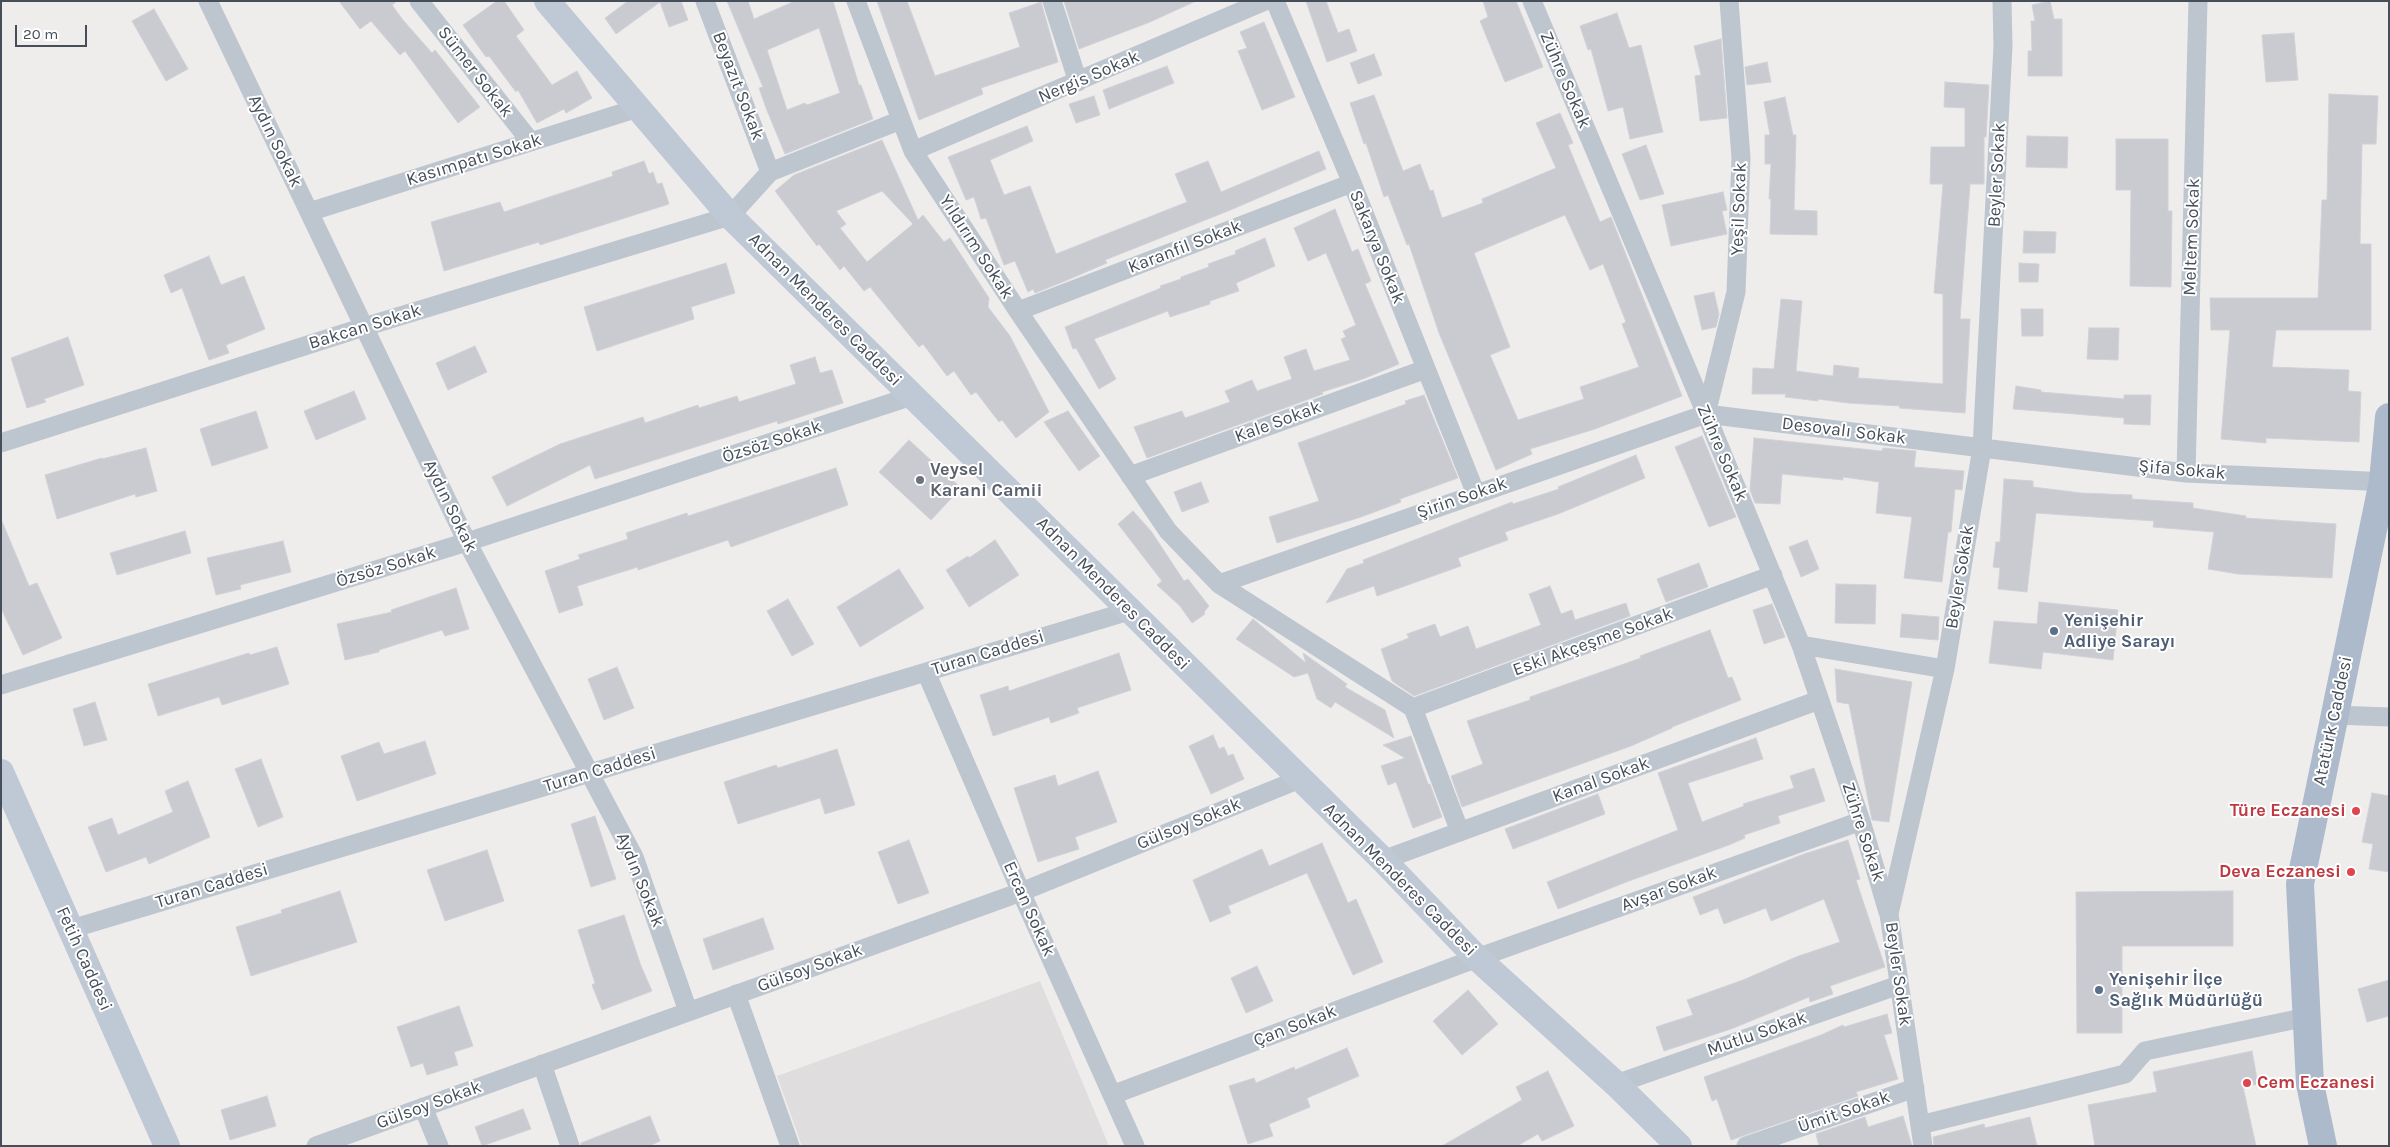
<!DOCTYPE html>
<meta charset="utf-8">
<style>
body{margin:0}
#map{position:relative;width:2390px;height:1147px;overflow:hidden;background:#efecec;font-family:Karla,sans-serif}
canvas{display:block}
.frame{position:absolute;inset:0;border:2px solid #454e59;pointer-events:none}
.scale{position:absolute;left:15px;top:25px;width:72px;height:22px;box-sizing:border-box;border:2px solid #454e59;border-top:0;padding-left:6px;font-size:15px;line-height:18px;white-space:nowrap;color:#454e59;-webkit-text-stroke:4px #fff;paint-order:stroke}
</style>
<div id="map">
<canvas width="2390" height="1147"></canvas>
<div class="frame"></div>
<div class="scale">20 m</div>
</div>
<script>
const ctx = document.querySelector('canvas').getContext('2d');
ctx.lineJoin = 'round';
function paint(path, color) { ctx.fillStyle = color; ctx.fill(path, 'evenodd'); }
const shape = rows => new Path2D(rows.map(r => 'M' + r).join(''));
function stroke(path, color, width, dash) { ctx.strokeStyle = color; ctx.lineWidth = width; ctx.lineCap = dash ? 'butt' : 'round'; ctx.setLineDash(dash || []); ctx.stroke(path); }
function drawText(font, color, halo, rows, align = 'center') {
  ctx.font = font + ' Karla,sans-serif'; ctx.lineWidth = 4; ctx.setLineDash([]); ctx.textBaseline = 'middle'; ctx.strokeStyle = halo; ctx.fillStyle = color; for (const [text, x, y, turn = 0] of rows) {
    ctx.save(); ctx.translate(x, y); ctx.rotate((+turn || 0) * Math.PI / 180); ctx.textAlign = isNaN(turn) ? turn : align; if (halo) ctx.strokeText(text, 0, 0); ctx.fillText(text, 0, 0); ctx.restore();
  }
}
paint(shape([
 [1040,981,1109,1146,802,1146,777,1076]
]), '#e0ddde');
const building = shape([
 [339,1,397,1,392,5,403,20,432,53,435,50,480,107,458,123,405,51,400,55,371,21,360,29,339,1],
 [497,1,504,1,524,30,516,36,552,85,577,71,592,98,566,113,564,109,537,123,518,90,516,92,489,56,486,57,463,25,497,1],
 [628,1,681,1,688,20,669,27,660,2,616,34,605,18,628,1],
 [727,1,748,1,754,19,795,1,833,1,859,85,861,85,873,119,785,154,766,108,759,88,763,87,727,1],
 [819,28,840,93,807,105,805,103,787,110,767,50,819,28],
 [877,1,907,1,935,76,1020,47,1009,13,1041,2,1058,62,981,88,983,94,919,120,877,1],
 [1064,1,1196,1,1150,22,1079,49,1064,1],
 [1306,1,1326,1,1338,33,1349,29,1357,51,1327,62,1306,1],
 [1483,1,1516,1,1543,67,1505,82,1480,21,1488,17,1483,1],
 [2050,1,2054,19,2062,19,2062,76,2028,76,2028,51,2032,51,2031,21,2035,21,2032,5,2050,1],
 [154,9,188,69,166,81,132,21,154,9],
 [1617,13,1629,48,1641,45,1663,132,1630,139,1623,107,1608,111,1591,49,1588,50,1580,26,1617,13],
 [1264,22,1295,97,1262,110,1238,51,1247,48,1240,32,1264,22],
 [2294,33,2298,80,2266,82,2262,35,2294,33],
 [1721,39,1727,118,1700,121,1695,76,1701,75,1694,46,1721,39],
 [1374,54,1382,75,1358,84,1350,63,1374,54],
 [1767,62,1771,82,1747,85,1745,67,1767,62],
 [1167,66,1174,83,1109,109,1103,90,1167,66],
 [1945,82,1989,85,1986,137,1984,137,1984,184,1970,184,1960,319,1970,319,1965,413,1899,408,1900,406,1848,403,1818,399,1818,401,1785,397,1786,394,1752,394,1753,368,1774,369,1781,299,1802,301,1796,371,1833,376,1834,365,1859,368,1858,378,1943,384,1943,294,1934,293,1943,184,1930,184,1931,147,1965,147,1965,108,1944,107,1945,82],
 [2329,94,2378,96,2376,144,2362,144,2360,244,2371,244,2371,330,2276,330,2272,367,2349,370,2348,391,2361,392,2359,442,2266,438,2266,443,2221,439,2230,330,2211,330,2210,298,2318,298,2322,200,2327,200,2329,94],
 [1374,95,1403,171,1420,164,1430,191,1433,190,1442,218,1483,203,1482,199,1556,168,1536,123,1560,113,1573,143,1568,145,1600,222,1611,217,1682,396,1595,429,1530,449,1532,454,1496,470,1439,333,1409,244,1407,245,1388,195,1384,197,1366,143,1364,144,1350,103,1374,95],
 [1565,215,1590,270,1603,264,1626,322,1622,324,1639,367,1580,387,1584,399,1518,420,1490,355,1510,347,1474,253,1565,215],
 [1094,96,1100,115,1076,123,1069,104,1094,96],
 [1785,97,1793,135,1796,135,1794,210,1817,211,1817,235,1770,234,1771,199,1769,199,1771,164,1765,164,1765,135,1770,135,1764,102,1785,97],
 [1027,126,1033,141,990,160,1004,195,1030,186,1056,254,1187,202,1175,174,1208,161,1221,192,1319,151,1326,169,1228,211,1105,260,1107,263,1065,281,1035,293,1033,289,1028,292,1015,261,1004,265,986,218,981,219,974,197,966,200,948,157,1027,126],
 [2027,136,2068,137,2067,168,2026,167,2027,136],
 [2116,139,2168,139,2168,211,2172,211,2171,287,2130,286,2131,190,2116,190,2116,139],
 [882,140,918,220,923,215,944,242,950,238,989,298,988,307,1010,336,1049,412,1016,438,1002,420,999,422,976,392,971,395,954,371,947,376,923,344,919,347,870,287,864,291,844,266,840,270,819,244,817,246,775,191,794,175,882,140],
 [882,191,913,224,867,262,840,228,846,224,836,211,882,191],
 [1646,145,1664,194,1640,200,1622,154,1646,145],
 [644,161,649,174,653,172,657,184,662,183,669,204,540,245,539,242,444,271,431,222,500,202,504,212,613,176,612,172,644,161],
 [1723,192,1727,210,1722,211,1727,234,1671,246,1662,205,1723,192],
 [1335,209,1352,252,1358,249,1371,281,1365,284,1399,364,1363,379,1322,392,1323,394,1147,458,1134,427,1182,411,1185,418,1230,402,1225,391,1252,380,1257,391,1292,379,1284,357,1306,349,1314,371,1350,360,1341,339,1346,337,1343,331,1356,325,1326,253,1308,261,1294,228,1335,209],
 [2024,231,2056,232,2055,253,2023,253,2024,231],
 [1265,238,1275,266,1236,283,1239,291,1210,301,1210,304,1170,317,1168,311,1094,339,1116,379,1099,389,1076,348,1073,349,1065,327,1161,288,1160,286,1181,279,1181,277,1209,267,1208,264,1236,254,1235,251,1265,238],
 [209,256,221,285,244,276,265,329,226,345,229,353,209,360,182,288,171,293,164,275,209,256],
 [726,263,735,293,691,307,694,319,597,351,584,307,726,263],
 [2019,263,2039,264,2038,282,2019,282,2019,263],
 [1714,292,1719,314,1716,327,1702,330,1694,296,1714,292],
 [2021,309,2043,309,2043,336,2022,336,2021,309],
 [2089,328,2119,328,2118,360,2087,359,2089,328],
 [68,337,84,385,44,399,46,402,27,408,11,358,68,337],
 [475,346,487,372,448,390,436,363,475,346],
 [815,357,820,373,832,370,843,403,778,424,777,421,595,479,590,465,507,506,492,477,560,444,643,417,645,423,698,405,699,408,737,396,739,402,796,384,790,365,815,357],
 [2016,386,2041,390,2041,392,2124,399,2124,395,2151,395,2150,425,2124,424,2124,418,2013,409,2016,386],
 [354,391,366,419,316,440,304,411,354,391],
 [1424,395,1458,478,1400,499,1401,502,1361,517,1277,543,1269,517,1319,501,1298,443,1406,404,1405,401,1424,395],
 [256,411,268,448,212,466,200,429,256,411],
 [1068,411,1100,456,1079,471,1044,422,1068,411],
 [1702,436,1736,517,1709,527,1675,447,1702,436],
 [1754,438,1882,451,1883,448,1916,451,1914,467,1964,471,1962,490,1955,489,1951,532,1948,532,1942,582,1904,578,1912,517,1876,513,1879,482,1843,477,1843,480,1782,474,1780,504,1755,503,1750,490,1754,438],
 [909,440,961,488,931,520,879,472,909,440],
 [146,448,157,491,136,497,135,494,57,519,45,475,102,458,102,459,146,448],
 [1636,455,1645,478,1558,514,1505,532,1508,540,1458,558,1461,566,1377,596,1374,586,1326,603,1347,569,1364,563,1363,560,1512,502,1513,504,1559,489,1558,487,1636,455],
 [836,468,848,505,731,547,728,540,638,570,638,567,577,586,583,605,559,613,545,571,580,559,578,555,628,539,626,533,687,513,688,516,836,468],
 [2004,479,2033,481,2033,487,2081,493,2132,495,2132,499,2193,503,2193,508,2246,516,2245,518,2336,524,2332,578,2238,574,2208,569,2214,532,2153,527,2154,521,2036,513,2027,592,1998,589,2000,568,1993,567,1996,542,2000,542,2004,479],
 [1201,482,1209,502,1182,512,1174,492,1201,482],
 [1133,511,1151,531,1184,581,1188,579,1209,606,1204,612,1205,614,1192,623,1180,606,1157,585,1162,581,1118,524,1133,511],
 [1,519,29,586,37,583,62,638,23,655,1,608,1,519],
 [185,531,191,553,117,575,110,553,185,531],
 [995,540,1019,575,969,607,946,570,968,556,969,558,995,540],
 [1807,540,1819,569,1801,577,1789,547,1807,540],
 [283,541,291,572,240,585,241,589,216,595,207,558,283,541],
 [1699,563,1708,587,1666,602,1657,579,1699,563],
 [899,569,924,608,860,647,837,607,899,569],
 [1836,584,1876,585,1875,624,1835,623,1836,584],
 [1550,586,1561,614,1572,610,1575,620,1626,603,1630,616,1414,696,1392,681,1381,649,1409,638,1407,634,1435,624,1440,637,1468,626,1476,649,1541,625,1529,594,1550,586],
 [456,588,469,629,445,636,442,630,379,650,379,652,345,660,337,624,392,612,391,610,456,588],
 [788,599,814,644,792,656,767,611,788,599],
 [2039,602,2118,610,2113,660,2043,652,2041,669,1989,663,1994,621,2037,624,2039,602],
 [1772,604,1785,637,1764,644,1753,610,1772,604],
 [1902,614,1939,617,1938,640,1900,637,1902,614],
 [1253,619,1306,663,1303,653,1347,684,1345,687,1385,710,1394,738,1335,702,1331,708,1317,699,1308,673,1294,677,1236,639,1253,619],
 [1710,630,1728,678,1732,677,1741,700,1672,727,1672,728,1631,746,1462,807,1451,776,1483,764,1467,721,1530,700,1530,697,1641,658,1640,656,1710,630],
 [277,647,289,684,222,705,219,697,158,716,148,684,249,653,250,655,277,647],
 [1119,653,1131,690,1077,708,1079,713,1051,723,1049,717,993,736,980,695,1008,686,1009,691,1119,653],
 [617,667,634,708,604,720,588,679,617,667],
 [1835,669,1912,682,1889,822,1872,820,1849,704,1837,702,1835,669],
 [95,702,107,740,84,746,73,709,95,702],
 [1213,735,1219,749,1224,747,1228,756,1233,754,1244,779,1211,794,1189,746,1213,735],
 [1411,736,1428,784,1430,784,1442,817,1413,828,1396,782,1388,785,1381,766,1405,758,1383,745,1411,736],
 [1756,738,1763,759,1688,783,1702,822,1744,806,1743,804,1794,788,1790,776,1814,768,1825,801,1778,816,1780,823,1744,835,1745,838,1729,845,1629,881,1558,909,1547,882,1678,830,1658,773,1756,738],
 [425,741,436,774,357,801,341,756,379,742,384,754,425,741],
 [837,749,855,805,825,814,820,798,738,824,724,782,776,765,778,768,837,749],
 [261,759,283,817,258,827,235,769,261,759],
 [1098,771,1117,822,1075,837,1079,849,1038,862,1014,788,1055,775,1058,786,1098,771],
 [188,781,210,837,149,864,146,857,106,872,88,827,112,818,118,835,173,812,165,791,188,781],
 [2372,793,2389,796,2389,872,2369,869,2373,844,2362,842,2372,793],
 [1598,794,1605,814,1513,849,1505,829,1598,794],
 [595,816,616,879,591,887,571,824,595,816],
 [909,840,929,893,898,904,878,852,909,840],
 [1848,840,1860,879,1856,880,1885,967,1830,986,1833,994,1810,1002,1809,997,1731,1029,1664,1051,1656,1027,1693,1015,1687,1000,1743,980,1796,957,1840,942,1824,899,1771,921,1766,908,1724,924,1718,908,1700,915,1693,897,1804,854,1848,840],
 [1322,843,1348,903,1356,899,1383,962,1353,975,1307,873,1228,906,1231,913,1210,922,1193,880,1262,849,1269,866,1322,843],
 [487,850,504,901,445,921,427,870,487,850],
 [340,891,357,942,251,976,236,927,282,913,281,910,340,891],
 [2233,891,2233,946,2122,946,2122,1033,2077,1033,2076,892,2233,891],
 [624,915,641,966,652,991,602,1010,592,985,595,983,578,930,624,915],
 [763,918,774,949,713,970,703,939,763,918],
 [1257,966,1273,1001,1246,1013,1231,978,1257,966],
 [2389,980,2389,1016,2367,1022,2358,989,2389,980],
 [1468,990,1498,1024,1462,1055,1433,1021,1468,990],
 [459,1006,473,1046,454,1052,458,1065,427,1075,423,1063,411,1067,397,1027,459,1006],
 [1887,1014,1892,1033,1884,1035,1898,1079,1856,1092,1858,1096,1731,1140,1717,1099,1712,1101,1704,1077,1821,1035,1843,1025,1844,1027,1887,1014],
 [1347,1048,1359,1076,1307,1098,1310,1107,1269,1124,1273,1136,1248,1144,1229,1086,1254,1078,1256,1083,1294,1067,1295,1070,1347,1048],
 [2252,1051,2258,1084,2243,1087,2256,1146,2095,1146,2088,1105,2157,1092,2153,1072,2252,1051],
 [1548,1071,1574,1126,1542,1141,1538,1134,1517,1146,1442,1146,1522,1100,1516,1087,1548,1071],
 [267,1096,276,1126,230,1140,221,1110,267,1096],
 [523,1109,531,1129,482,1146,475,1127,523,1109],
 [650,1116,660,1141,649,1146,581,1146,581,1143,650,1116],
 [1903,1116,1912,1146,1819,1146,1816,1134,1865,1117,1868,1127,1903,1116],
 [2030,1117,2037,1146,1934,1146,1933,1137,1984,1124,1985,1128,2030,1117]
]);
paint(building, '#c9cbd1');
stroke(building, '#d0d2d8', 1);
stroke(shape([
 [208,1,467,542,634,857,688,1011],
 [419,1,531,142],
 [856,1,913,151,1018,311,1168,531,1219,584,1413,708,1460,832],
 [1052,1,1078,82],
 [1275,1,1352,183,1476,494],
 [1532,1,1706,414,1801,645,1861,821,1888,912],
 [913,151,1265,1],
 [770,172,901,120],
 [309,212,638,108],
 [1018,311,1352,183],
 [1706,414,1736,292,1741,158,1729,1],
 [1,443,364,327,730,216,770,172,705,1],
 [2186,473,2198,1],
 [1130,476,1426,369],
 [1219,584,1706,414,2186,473,2389,482],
 [1801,645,1945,669],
 [926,672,1021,892,1135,1146],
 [1,685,467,542,912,396],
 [1413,708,1773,575],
 [2334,715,2389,717],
 [1383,860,1819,700],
 [71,929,1129,611],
 [736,994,790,1146],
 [542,1064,570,1146],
 [1616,1084,1899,985],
 [1112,1095,1477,958,1861,821],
 [423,1107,439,1146],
 [1920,1125,2125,1074,2145,1051,2307,1017],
 [316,1146,1021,892,1300,779],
 [1746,1146,1915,1088],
 [1923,1146,1889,914,1945,669,1982,448,2003,46,2002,1]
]), '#bdc5ce', 19);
stroke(shape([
 [547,1,730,216,1383,860,1477,958,1616,1084,1679,1146],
 [1,772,167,1146]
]), '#bfc8d5', 26);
stroke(shape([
 [2323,1146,2310,1084,2300,884,2383,481,2389,417]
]), '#acbacb', 28);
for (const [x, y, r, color] of [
 [920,480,5,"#6b7280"],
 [2054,631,5,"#5c6f8a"],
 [2356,811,5,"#e0444e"],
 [2351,872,5,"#e0444e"],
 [2099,990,5,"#5c6f8a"],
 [2247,1083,5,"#e0444e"]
]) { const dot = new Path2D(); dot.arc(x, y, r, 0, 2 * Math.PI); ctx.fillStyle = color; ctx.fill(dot); stroke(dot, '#fff', 2); }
drawText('18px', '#454e59', '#fff', [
 ["Sümer Sokak",475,72,52],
 ["Nergis Sokak",1089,77,-23],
 ["Zühre Sokak",1565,80,67],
 ["Beyazıt Sokak",738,86,69],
 ["Aydın Sokak",275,141,64],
 ["Kasımpatı Sokak",474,160,-17],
 ["Beyler Sokak",1997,175,-87],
 ["Yeşil Sokak",1739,209,-88],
 ["Meltem Sokak",2192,237,-88],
 ["Yıldırım Sokak",976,247,57],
 ["Karanfil Sokak",1185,247,-21],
 ["Sakarya Sokak",1377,247,68],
 ["Adnan Menderes Caddesi",825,310,45],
 ["Bakcan Sokak",365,327,-17],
 ["Kale Sokak",1278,422,-20],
 ["Desovalı Sokak",1844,431,7],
 ["Özsöz Sokak",772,442,-18],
 ["Zühre Sokak",1722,453,67],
 ["Şifa Sokak",2182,470,5],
 ["Şirin Sokak",1462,498,-19],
 ["Aydın Sokak",450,506,64],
 ["Özsöz Sokak",386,567,-17],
 ["Beyler Sokak",1960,577,-81],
 ["Adnan Menderes Caddesi",1113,594,45],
 ["Eski Akçeşme Sokak",1593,642,-20],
 ["Turan Caddesi",988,653,-17],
 ["Atatürk Caddesi",2333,721,-78],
 ["Turan Caddesi",600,770,-17],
 ["Kanal Sokak",1601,780,-20],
 ["Gülsoy Sokak",1189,824,-22],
 ["Zühre Sokak",1863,832,72],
 ["Aydın Sokak",640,880,68],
 ["Adnan Menderes Caddesi",1400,880,45],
 ["Turan Caddesi",212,886,-17],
 ["Avşar Sokak",1669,889,-20],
 ["Ercan Sokak",1029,909,66],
 ["Fetih Caddesi",84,959,66],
 ["Gülsoy Sokak",810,968,-20],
 ["Beyler Sokak",1898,974,82],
 ["Çan Sokak",1295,1026,-21],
 ["Mutlu Sokak",1757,1034,-19],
 ["Gülsoy Sokak",429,1105,-20],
 ["Ümit Sokak",1844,1112,-19]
]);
drawText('bold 18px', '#5b616d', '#fff', [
 ["Veysel",930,470],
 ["Karani Camii",930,491]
], 'left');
drawText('bold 18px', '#4e5e75', '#fff', [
 ["Yenişehir",2064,621],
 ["Adliye Sarayı",2064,642],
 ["Yenişehir İlçe",2109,980],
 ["Sağlık Müdürlüğü",2109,1001]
], 'left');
drawText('bold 18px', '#be3a42', '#fff', [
 ["Türe Eczanesi",2346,811],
 ["Deva Eczanesi",2341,872],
 ["Cem Eczanesi",2257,1083,"left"]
], 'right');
</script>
